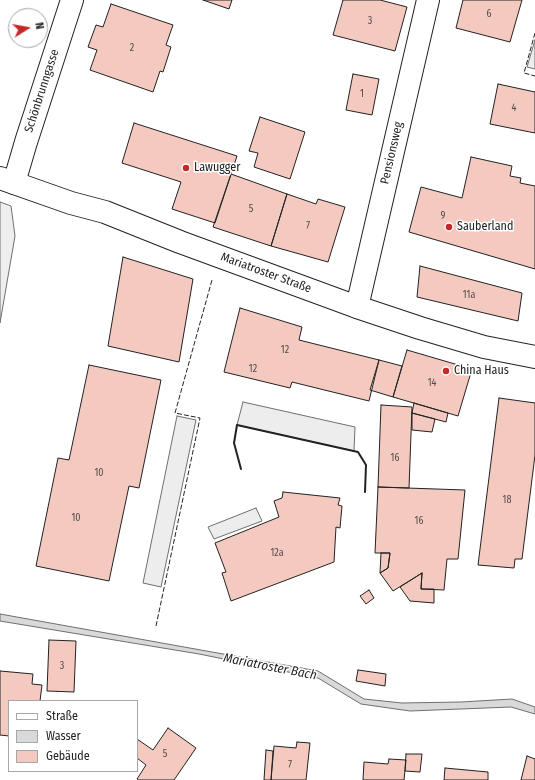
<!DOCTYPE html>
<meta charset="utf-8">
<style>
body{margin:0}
#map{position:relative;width:535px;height:780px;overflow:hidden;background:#fff;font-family:"Fira Sans Condensed",sans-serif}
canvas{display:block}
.legend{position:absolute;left:8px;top:700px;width:130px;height:72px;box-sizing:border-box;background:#fff;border:1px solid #a7a7a7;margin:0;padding:5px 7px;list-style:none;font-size:12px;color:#222}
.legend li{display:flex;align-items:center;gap:8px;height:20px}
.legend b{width:20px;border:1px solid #a7a7a7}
.north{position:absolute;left:8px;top:8px;width:40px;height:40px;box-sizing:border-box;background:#fff;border:1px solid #a7a7a7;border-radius:50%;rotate:79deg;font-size:11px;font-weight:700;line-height:16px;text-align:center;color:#222}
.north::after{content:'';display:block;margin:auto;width:14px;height:18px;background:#c62828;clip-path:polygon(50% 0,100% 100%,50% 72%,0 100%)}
</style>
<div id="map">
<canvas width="535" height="780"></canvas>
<ul class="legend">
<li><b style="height:5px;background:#fff"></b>Straße</li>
<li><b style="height:11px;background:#d9d9d9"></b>Wasser</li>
<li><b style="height:11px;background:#f3c9c0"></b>Gebäude</li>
</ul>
<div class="north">N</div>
</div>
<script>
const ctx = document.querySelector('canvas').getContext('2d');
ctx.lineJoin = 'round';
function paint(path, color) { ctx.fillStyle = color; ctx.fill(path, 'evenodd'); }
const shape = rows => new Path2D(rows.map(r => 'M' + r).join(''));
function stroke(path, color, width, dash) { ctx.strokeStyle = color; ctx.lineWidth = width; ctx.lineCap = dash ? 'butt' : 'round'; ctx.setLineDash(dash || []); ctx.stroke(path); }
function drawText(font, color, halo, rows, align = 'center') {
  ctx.font = font + ' "Fira Sans Condensed",sans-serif'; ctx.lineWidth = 3; ctx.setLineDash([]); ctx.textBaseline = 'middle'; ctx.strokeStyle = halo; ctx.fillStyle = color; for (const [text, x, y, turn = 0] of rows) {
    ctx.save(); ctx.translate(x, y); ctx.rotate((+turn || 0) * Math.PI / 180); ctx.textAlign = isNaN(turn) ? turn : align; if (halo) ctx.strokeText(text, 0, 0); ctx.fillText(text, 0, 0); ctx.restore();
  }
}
const green = shape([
 [0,202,11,206,15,236,0,323,0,202]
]);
paint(green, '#eee');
stroke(green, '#6f6f6f', 1);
const parking = shape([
 [535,40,535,69,527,67,535,40],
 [243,402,355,427,354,451,237,425,243,402],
 [177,416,196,420,161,587,143,583,177,416],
 [256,508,262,521,214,539,208,527,256,508]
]);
paint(parking, '#ededed');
stroke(parking, '#6f6f6f', 1);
const water = shape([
 [0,614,318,671,364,699,402,703,461,702,512,699,535,707,535,714,511,707,410,711,361,704,318,678,199,654,0,621,0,614]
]);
paint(water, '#d9d9d9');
stroke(water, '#6f6f6f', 1);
const building = shape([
 [203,0,232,0,229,9,203,0],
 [343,0,380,0,407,7,395,51,333,35,343,0],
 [463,0,522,0,510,42,456,28,463,0],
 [111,4,173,25,166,45,171,47,163,72,160,71,153,92,90,70,97,50,88,47,96,25,103,27,111,4],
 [353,74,379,79,372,115,346,110,353,74],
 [498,84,535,92,535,133,490,124,498,84],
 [260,117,305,132,290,179,254,167,258,153,249,151,260,117],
 [134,123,237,156,215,223,172,209,181,182,122,163,134,123],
 [471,157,512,166,510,176,521,178,520,183,535,186,535,269,409,232,421,187,462,198,471,157],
 [231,174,287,194,271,246,213,227,231,174],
 [287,194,316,204,318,199,345,207,328,262,271,246,287,194],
 [123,257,193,279,179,362,108,346,123,257],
 [420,266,522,293,518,321,417,297,420,266],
 [240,308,302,327,299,340,379,360,369,401,292,382,290,388,224,372,240,308],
 [407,350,472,369,458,416,393,397,407,350],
 [379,360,402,366,393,397,370,390,379,360],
 [89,365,161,380,139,488,129,486,109,581,36,566,58,458,69,460,89,365],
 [499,398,535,403,535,455,522,559,515,559,514,568,478,565,499,398],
 [414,403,448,413,446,422,412,413,414,403],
 [381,405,412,407,409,488,378,487,381,405],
 [412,413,435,419,432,432,412,430,412,413],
 [378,487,465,490,458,559,447,559,444,590,421,589,422,573,393,591,380,573,388,568,390,553,375,553,378,487],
 [283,492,340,498,338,505,342,506,340,528,336,527,334,562,231,601,222,573,226,572,215,543,279,517,274,501,282,498,283,492],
 [381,553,390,553,388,568,380,573,381,553],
 [422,573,421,589,434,589,434,603,410,601,400,587,422,573],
 [369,590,374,598,366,604,360,596,369,590],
 [49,640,76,641,74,692,47,691,49,640],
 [358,670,386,674,385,686,356,681,358,670],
 [0,671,33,674,32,684,42,685,40,701,9,701,9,736,0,735,0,671],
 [168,728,196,748,174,780,139,780,137,779,146,765,137,758,137,739,153,750,168,728],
 [297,742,310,743,306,780,271,780,274,746,296,748,297,742],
 [266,750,273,751,271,780,264,780,266,750],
 [406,754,422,754,420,772,405,771,406,754],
 [527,756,535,759,535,780,521,780,527,756],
 [389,759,406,760,404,780,363,780,364,762,388,764,389,759],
 [445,768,488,772,488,780,444,780,445,768]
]);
paint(building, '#f3c9c0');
stroke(building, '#222', 1);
const minor = shape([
 [14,183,26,142,72,0],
 [357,307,428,0]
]);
const major = shape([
 [0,178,71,203,105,212,180,242,357,307,420,328,484,347,535,357]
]);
stroke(minor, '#222', 24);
stroke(major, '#222', 24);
stroke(minor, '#fff', 22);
stroke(major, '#fff', 22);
stroke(shape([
 [535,33,524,73,535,76],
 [156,626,200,418,175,413,212,280]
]), '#222', 1, [5, 2]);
stroke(shape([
 [241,469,234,443,237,425,358,452,366,465,365,492]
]), '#222', 2);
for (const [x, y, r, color] of [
 [186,168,4,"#c62828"],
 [449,227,4,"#c62828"],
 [446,371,4,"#c62828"]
]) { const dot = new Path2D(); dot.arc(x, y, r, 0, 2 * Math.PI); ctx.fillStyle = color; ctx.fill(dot); stroke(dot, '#fff', 1.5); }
drawText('10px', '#564c4a', null, [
 ["6",489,14],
 ["3",370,21],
 ["2",132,48],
 ["1",362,94],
 ["4",514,108],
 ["5",251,209],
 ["9",443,216],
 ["7",308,226],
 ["11a",469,295],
 ["12",285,350],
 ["12",253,369],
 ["14",432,383],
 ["16",395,458],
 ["10",99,473],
 ["18",507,500],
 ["10",76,518],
 ["16",419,521],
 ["12a",277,553],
 ["3",62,666],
 ["5",165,754],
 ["7",290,765]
]);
drawText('12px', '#222', '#fff', [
 ["Schönbrunngasse",42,91,-72],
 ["Pensionsweg",392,153,-77],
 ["Mariatroster Straße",266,273,20]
]);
drawText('12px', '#222', '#fff', [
 ["Lawugger",194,168],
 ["Sauberland",457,227],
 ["China Haus",454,371]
], 'left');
drawText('italic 13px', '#222', '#fff', [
 ["Mariatroster Bach",270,667,11]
]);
</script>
